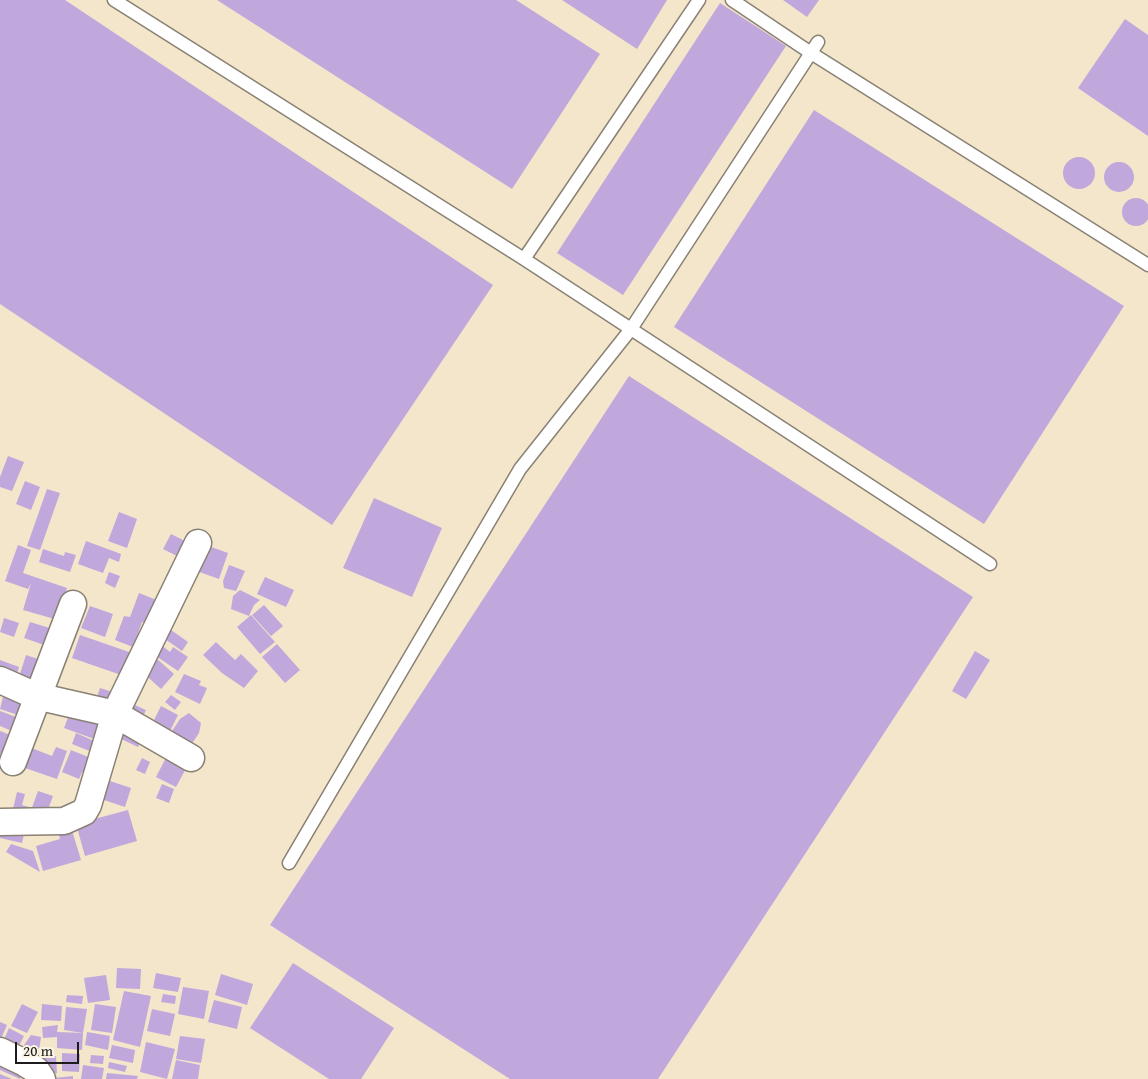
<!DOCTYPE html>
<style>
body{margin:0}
#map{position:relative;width:1148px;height:1079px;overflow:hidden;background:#f4e6cb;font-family:"Gentium Book Plus",serif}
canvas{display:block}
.scale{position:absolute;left:15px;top:1042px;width:64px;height:22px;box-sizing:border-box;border:2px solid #1c1c1c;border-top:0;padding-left:6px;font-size:15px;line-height:18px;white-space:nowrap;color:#1c1c1c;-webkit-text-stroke:4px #fcf5e5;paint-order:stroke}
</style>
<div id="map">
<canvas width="1148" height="1079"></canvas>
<div class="scale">20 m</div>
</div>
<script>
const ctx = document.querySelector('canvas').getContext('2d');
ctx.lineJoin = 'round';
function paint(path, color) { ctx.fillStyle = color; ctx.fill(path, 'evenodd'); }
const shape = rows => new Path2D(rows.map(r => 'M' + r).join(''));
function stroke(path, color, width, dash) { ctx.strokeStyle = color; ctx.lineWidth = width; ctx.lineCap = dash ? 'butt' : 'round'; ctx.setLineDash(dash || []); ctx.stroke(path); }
paint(shape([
 [0,0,65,0,493,285,332,525,0,304],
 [217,0,516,0,600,54,512,189],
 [562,0,667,0,637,49],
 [783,0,819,0,807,17],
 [720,3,786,46,623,295,557,253],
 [1125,19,1148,35,1148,136,1078,88],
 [814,110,1124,306,984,524,674,327],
 '1063 173a16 16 0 1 1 32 0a16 16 0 1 1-32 0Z',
 '1104 177a15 15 0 1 1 30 0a15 15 0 1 1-30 0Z',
 '1122 212a14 14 0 1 1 28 0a14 14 0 1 1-28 0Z',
 [629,376,973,597,658,1079,510,1079,270,925],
 [8,456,24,462,12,491,0,487,0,477],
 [25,481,40,487,31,510,16,504],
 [47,489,60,493,40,550,27,546],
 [374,498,442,528,412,597,343,568],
 [119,512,137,519,127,548,108,541],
 [171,534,195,546,187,561,163,549],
 [86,541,121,554,119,562,109,558,103,573,78,564],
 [203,544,228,553,219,579,191,569],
 [18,545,31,550,23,573,67,588,58,620,23,610,31,583,28,589,5,581],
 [43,549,64,556,65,552,76,555,70,572,39,562],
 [229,565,245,571,236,591,224,588,223,581],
 [109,572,120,576,115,588,105,583],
 [265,577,294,590,286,607,257,594],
 [240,590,260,600,254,605,249,616,231,609,233,596],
 [139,593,164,603,147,624,142,622,133,647,115,640,124,616,130,617],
 [264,605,283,626,271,636,252,615],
 [90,606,113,614,105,637,81,628],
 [251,615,275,642,260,654,237,627],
 [4,618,19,623,14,637,0,632],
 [30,622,53,629,47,646,24,638],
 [171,630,188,642,182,651,165,639],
 [80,635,132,653,124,676,72,658],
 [216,642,235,660,241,654,258,671,244,688,222,673,203,655],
 [160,644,170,652,173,647,188,657,178,671,153,654],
 [277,644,300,670,285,683,262,657],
 [975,651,990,660,966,699,952,691],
 [26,655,44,661,36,683,19,677],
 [156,658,174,674,161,689,140,670],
 [0,660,19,667,15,679,0,674],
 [184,674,201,681,199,685,207,688,200,704,175,692],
 [100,688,119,694,94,706],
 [5,689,28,696,21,716,0,709],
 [171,695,181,702,175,710,165,702],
 [130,703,146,710,140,723,124,717],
 [161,706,178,715,170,731,153,722],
 [72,707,104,723,97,740,64,728],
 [0,711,24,720,19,734,0,726],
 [189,713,201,723,199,733,187,751,170,734,180,719],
 [121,723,144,734,138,747,115,736],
 [0,731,16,737,9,757,0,754],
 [76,733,101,744,97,754,72,744],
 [29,747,52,756,56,747,67,751,57,779,22,767],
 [71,750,98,761,92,776,82,772,79,779,62,772],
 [170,750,190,761,176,787,156,777],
 [142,758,150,762,145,774,136,770],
 [101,778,131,788,125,807,95,797],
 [162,784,174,789,169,803,156,798],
 [38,791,53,796,45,818,30,813],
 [17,792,25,794,22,805,29,807,26,817,12,813],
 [128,810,137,841,85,856,76,824],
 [70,824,81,860,43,871,36,846,60,839,57,828],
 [0,830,25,830,22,843,0,838],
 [11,844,33,851,40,872,6,852],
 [293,963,394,1028,361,1079,329,1079,250,1028],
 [117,968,141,969,140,989,116,988],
 [156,973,181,978,178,992,153,988],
 [221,974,253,984,247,1005,215,995],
 [106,975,110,1000,88,1003,84,978],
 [183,987,209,991,204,1019,178,1014],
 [124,991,151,996,140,1047,113,1040],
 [163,994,176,996,175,1004,161,1002],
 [67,995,83,996,82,1004,66,1002],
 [214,1000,242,1007,237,1029,208,1022],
 [22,1004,38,1012,27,1033,11,1026],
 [42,1004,62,1006,61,1021,41,1020],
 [95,1004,116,1007,112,1033,91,1030],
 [66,1007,87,1009,83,1033,64,1030],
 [152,1009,175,1014,170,1036,147,1031],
 [0,1022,7,1025,0,1041],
 [58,1025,57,1032,83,1033,82,1050,57,1048,57,1037,43,1038,42,1027],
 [9,1028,24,1036,17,1050,3,1042],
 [87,1032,110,1036,108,1050,85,1045],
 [31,1035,41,1037,39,1051,22,1048],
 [180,1036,205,1039,201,1063,176,1059],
 [146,1042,175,1049,167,1079,140,1072],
 [112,1045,135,1050,133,1063,109,1058],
 [62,1053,80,1054,79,1072,62,1071],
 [91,1055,104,1056,103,1064,90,1063],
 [56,1056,57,1073,41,1074,40,1058],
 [176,1060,200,1065,198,1079,172,1079],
 [109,1062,127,1066,125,1072,108,1068],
 [0,1064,25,1066,20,1079,0,1070],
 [83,1065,104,1068,102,1079,81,1079],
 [107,1073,138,1076,137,1079,106,1079],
 [0,1074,12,1079,0,1079],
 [73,1076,73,1079,54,1079,53,1078]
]), '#c0a7dc');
const lane = shape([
 [114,0,524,259,990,564],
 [732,0,811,53,1148,265],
 [524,259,699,0],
 [289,863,520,469,631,329,818,42]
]);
const street = shape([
 [0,680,36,696,115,714,198,543],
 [13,762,73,604],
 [0,822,64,821,84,812,88,805,115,714,191,758],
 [0,1051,23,1062,36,1070,42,1079]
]);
stroke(lane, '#888174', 15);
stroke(street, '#888174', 29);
stroke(lane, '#fff', 12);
stroke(street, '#fff', 26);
</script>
